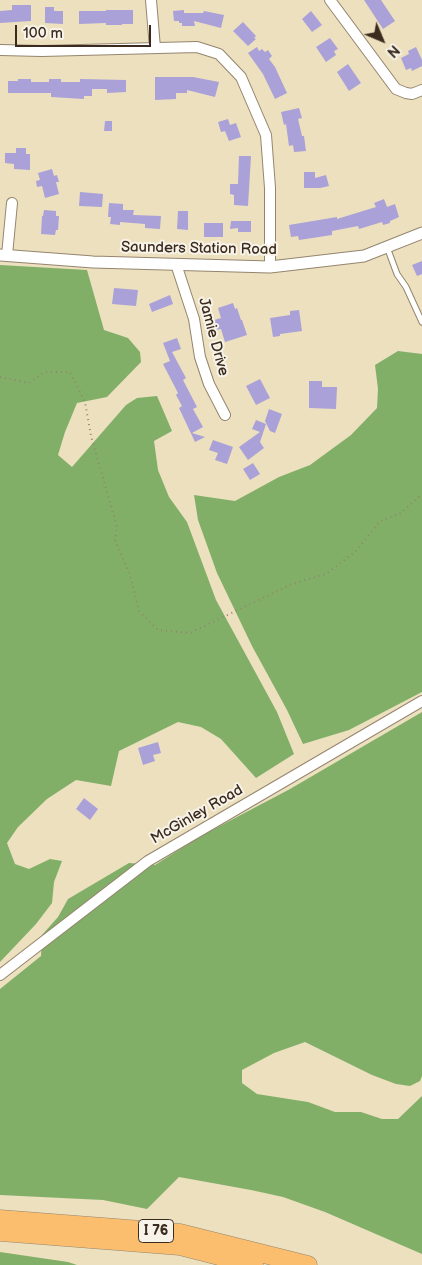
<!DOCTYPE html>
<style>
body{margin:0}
#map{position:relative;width:422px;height:1265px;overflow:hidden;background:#ede0bf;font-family:"Balsamiq Sans",sans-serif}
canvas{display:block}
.north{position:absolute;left:357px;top:15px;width:50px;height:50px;-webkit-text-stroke:4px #f7f3e8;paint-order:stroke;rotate:135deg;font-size:14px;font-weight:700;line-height:20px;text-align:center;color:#3b2a1e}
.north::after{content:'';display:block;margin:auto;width:18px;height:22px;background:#3b2a1e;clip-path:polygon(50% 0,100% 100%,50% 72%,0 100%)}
.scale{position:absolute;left:15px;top:25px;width:136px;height:22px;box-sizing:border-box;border:2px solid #3b2a1e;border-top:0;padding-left:6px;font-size:15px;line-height:18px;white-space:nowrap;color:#3b2a1e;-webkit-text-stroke:4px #f7f3e8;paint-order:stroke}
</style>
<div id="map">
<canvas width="422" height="1265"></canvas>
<div class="north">N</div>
<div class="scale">100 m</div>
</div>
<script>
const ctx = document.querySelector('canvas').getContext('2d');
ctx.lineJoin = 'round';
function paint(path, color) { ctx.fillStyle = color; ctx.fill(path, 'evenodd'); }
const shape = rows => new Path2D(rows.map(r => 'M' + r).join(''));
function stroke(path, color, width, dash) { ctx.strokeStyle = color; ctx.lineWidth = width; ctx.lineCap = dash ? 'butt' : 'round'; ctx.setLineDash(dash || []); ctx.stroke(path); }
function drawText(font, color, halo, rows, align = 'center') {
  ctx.font = font + ' "Balsamiq Sans",sans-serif'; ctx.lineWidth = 4; ctx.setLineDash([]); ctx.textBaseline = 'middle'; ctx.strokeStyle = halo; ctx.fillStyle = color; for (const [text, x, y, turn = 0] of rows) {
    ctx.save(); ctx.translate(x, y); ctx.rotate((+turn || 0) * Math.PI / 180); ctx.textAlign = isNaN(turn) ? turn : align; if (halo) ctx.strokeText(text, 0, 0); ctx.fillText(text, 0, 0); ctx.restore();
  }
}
paint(shape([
 [0,265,87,270,104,330,128,338,140,352,141,362,107,397,77,403,65,432,58,455,72,467,126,405,137,398,157,396,172,431,154,441,158,470,169,497,187,522,216,600,277,712,294,754,256,778,221,739,201,727,178,722,119,751,111,786,76,780,47,799,18,827,7,843,15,864,29,869,50,859,62,861,54,882,52,903,36,924,0,962],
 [398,351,422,354,422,692,349,730,303,744,287,710,252,646,217,573,198,520,194,495,235,501,279,477,310,465,351,435,377,408,378,389,375,365],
 [422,712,422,1076,420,1081,410,1086,396,1084,372,1075,305,1042,274,1053,242,1070,242,1083,257,1094,308,1102,335,1112,361,1112,382,1119,398,1119,422,1096,422,1254,325,1212,283,1197,251,1190,179,1177,147,1209,103,1200,0,1195,0,989,41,956,42,935,58,917,68,899,129,863,155,865,199,837,290,789],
 [0,1252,68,1262,77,1265,0,1265]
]), '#81af68');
paint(shape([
 [364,0,381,0,395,21,383,29],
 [12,5,31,5,31,21,0,23,0,11,12,10],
 [45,7,54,7,54,11,63,11,63,24,45,23],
 [106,10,133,10,133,24,122,24,122,25,106,25,106,23,79,24,79,11,106,11],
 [184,10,184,13,203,13,204,11,224,15,221,28,194,21,195,26,182,26,182,23,179,23,179,21,174,21,173,11],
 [311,11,322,25,312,32,302,19],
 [243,22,256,36,254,38,256,39,248,46,233,31],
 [330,38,338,49,334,51,336,55,326,62,316,47],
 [257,47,259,51,262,49,265,52,268,50,272,56,269,59,275,67,287,93,275,99,263,74,248,53],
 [416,47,422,60,422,66,412,71,411,68,406,70,401,58,409,54,408,51],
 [348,64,361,83,349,91,337,72],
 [155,77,193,77,219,82,215,97,187,90,187,93,176,93,176,99,155,100],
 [18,79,31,79,31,82,49,82,49,79,61,79,61,82,80,82,80,79,126,80,126,92,107,93,107,89,92,89,92,96,84,96,84,99,51,97,51,93,8,93,8,81,18,81],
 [299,108,302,118,298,119,302,136,304,136,306,151,294,152,293,145,289,146,286,124,284,125,281,112],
 [228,119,230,125,236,123,241,137,229,141,225,131,221,132,218,122],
 [105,121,112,121,112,131,104,131],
 [16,148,26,148,26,154,30,154,30,170,14,169,14,164,5,163,5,153,16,153],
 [239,156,251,156,248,206,234,205,234,195,230,194,230,184,238,184],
 [52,169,54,176,57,175,59,182,56,182,59,194,45,198,42,186,37,187,36,181,40,180,38,173],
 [304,172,315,172,315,178,326,175,329,186,320,188,304,188],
 [80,192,103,194,102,207,79,206],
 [384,199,387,207,395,204,399,217,390,221,390,223,383,225,382,222,359,229,358,226,332,231,332,235,319,237,299,240,298,236,291,237,289,225,337,217,337,219,376,207,374,203],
 [109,203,123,204,123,210,134,210,133,215,161,216,160,229,145,228,145,224,120,222,120,225,110,224,111,217,108,217],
 [44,210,56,211,56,216,59,216,58,230,56,230,55,235,41,234,42,216,43,216],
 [178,211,188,211,188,230,177,229],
 [231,221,251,221,251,232,238,232,238,228,230,229],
 [204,223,223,223,223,237,204,237],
 [422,261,422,274,417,276,412,265],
 [114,288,138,290,136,306,112,304],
 [170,295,173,304,152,312,149,304],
 [233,303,235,309,237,308,241,320,242,320,247,335,225,342,221,329,214,330,211,321,221,318,218,308],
 [299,310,302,331,280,334,280,336,273,337,270,318,290,315,290,311],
 [177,338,181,349,172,352,186,378,183,380,197,407,193,409,203,427,192,433,205,437,195,442,179,408,182,406,176,395,178,393,163,364,170,361,163,343],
 [260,379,270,398,256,405,246,386],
 [309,381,322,381,322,387,337,387,336,409,309,408],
 [269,409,282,414,275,433,270,431,265,421],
 [256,420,266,424,260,442,264,448,248,460,239,447,260,432,252,429],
 [213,440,233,447,227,464,215,460,218,453,209,450],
 [253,463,260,474,250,480,243,469],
 [158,742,161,753,153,755,155,761,143,765,138,748],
 [84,798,98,809,90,820,76,809]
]), '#a9a1d8');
const service = shape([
 [387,247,397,274,406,287,422,322]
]);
const minor = shape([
 [151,0,155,48],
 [330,0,396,89,406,93,412,94,422,90],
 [0,50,42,51,197,47,219,54,241,77,266,135,270,188,270,267],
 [7,255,12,203],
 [176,264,194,319,200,357,209,384,225,415],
 [0,975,148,861,422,701]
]);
const tertiary = shape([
 [0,255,93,262,270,267,364,256,422,233]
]);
const motorway = shape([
 [0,1219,180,1233,308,1265],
 [0,1232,180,1246,254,1265]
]);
stroke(service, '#94856e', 7);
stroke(minor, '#94856e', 12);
stroke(tertiary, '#94856e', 13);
stroke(motorway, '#94856e', 19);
stroke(shape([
 [0,377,29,383,45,372,70,372,85,402,91,436,117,527,115,540,130,575,139,611,158,630,190,633,292,584,326,574,355,552,380,521,401,513,422,494]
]), '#94856e', 2, [1, 4]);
stroke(service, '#fff', 5);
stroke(minor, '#fff', 10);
stroke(tertiary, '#fff', 11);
stroke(motorway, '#fbbe6e', 18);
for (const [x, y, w] of [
 [156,1231,35]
]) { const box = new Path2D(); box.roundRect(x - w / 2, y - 11.5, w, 23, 4); ctx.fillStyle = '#f7f3e8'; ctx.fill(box); stroke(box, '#3b2a1e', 1); }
drawText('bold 14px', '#3b2a1e', null, [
 ["I 76",156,1231]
]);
drawText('15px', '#3b2a1e', '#f7f3e8', [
 ["Saunders Station Road",199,249,1],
 ["Jamie Drive",213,337,75],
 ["McGinley Road",197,815,-30]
]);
</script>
